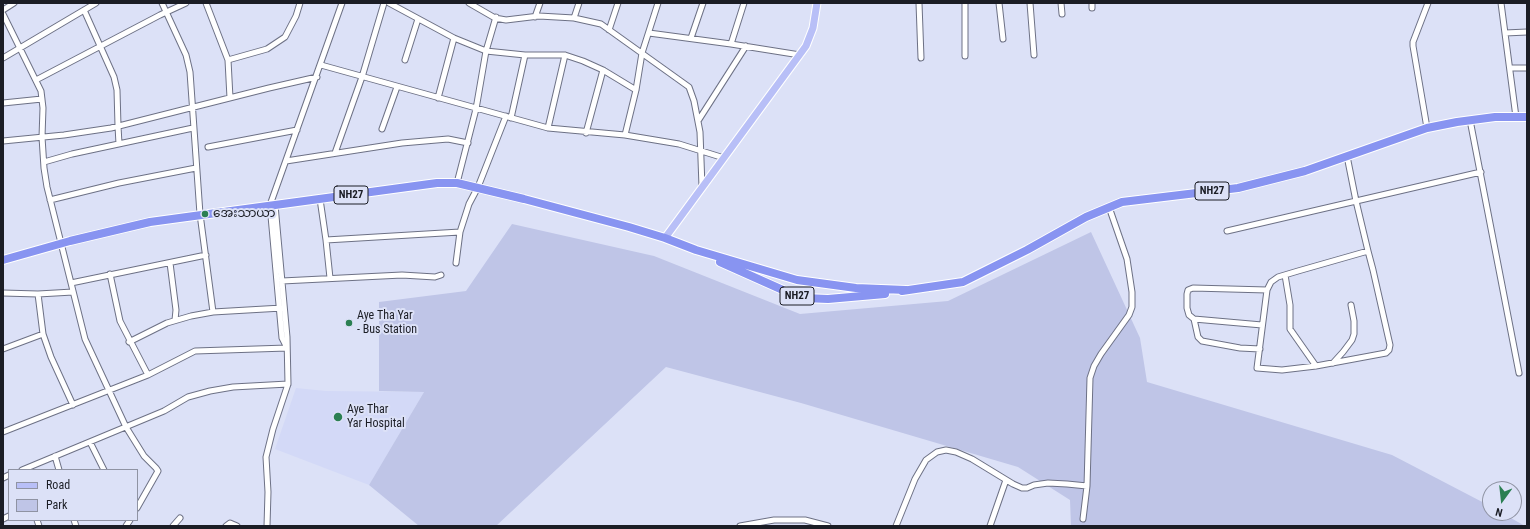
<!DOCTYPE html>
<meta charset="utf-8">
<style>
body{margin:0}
#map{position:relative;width:1530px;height:529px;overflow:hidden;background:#dce1f7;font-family:"Roboto Condensed",sans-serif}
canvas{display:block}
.frame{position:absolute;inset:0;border:4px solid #1b1d25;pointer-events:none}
.legend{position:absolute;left:8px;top:469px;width:130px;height:52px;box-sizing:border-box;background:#dce1f7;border:1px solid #8f93a3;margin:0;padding:5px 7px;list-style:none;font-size:12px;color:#1b1d25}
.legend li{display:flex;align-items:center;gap:8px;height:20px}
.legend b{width:20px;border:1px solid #8f93a3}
.north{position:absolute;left:1482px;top:481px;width:40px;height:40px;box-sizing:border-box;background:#dce1f7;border:1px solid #8f93a3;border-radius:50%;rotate:195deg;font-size:11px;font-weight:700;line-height:16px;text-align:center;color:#1b1d25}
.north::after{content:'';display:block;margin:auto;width:14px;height:18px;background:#2b7f52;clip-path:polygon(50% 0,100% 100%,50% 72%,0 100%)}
</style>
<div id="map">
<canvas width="1530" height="529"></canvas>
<div class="frame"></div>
<ul class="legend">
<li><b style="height:5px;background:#b8bff7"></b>Road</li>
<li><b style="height:11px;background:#bfc5e7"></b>Park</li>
</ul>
<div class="north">N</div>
</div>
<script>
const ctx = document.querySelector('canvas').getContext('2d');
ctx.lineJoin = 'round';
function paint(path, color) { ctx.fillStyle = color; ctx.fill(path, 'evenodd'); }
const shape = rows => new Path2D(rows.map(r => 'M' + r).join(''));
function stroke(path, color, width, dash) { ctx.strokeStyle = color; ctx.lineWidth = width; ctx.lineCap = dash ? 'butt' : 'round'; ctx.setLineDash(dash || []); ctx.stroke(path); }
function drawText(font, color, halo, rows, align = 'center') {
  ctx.font = font + ' "Roboto Condensed","Noto Sans Myanmar",sans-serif'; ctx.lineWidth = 4; ctx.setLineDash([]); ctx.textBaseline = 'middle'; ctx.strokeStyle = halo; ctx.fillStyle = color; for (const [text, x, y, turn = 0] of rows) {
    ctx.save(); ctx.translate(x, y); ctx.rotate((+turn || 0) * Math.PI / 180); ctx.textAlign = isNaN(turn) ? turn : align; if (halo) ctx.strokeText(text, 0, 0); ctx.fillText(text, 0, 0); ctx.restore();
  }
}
paint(shape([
 [296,388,326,391,424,392,369,485,275,449]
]), '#d3d9f7');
paint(shape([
 [512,224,654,256,800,314,948,301,1091,232,1140,338,1147,382,1392,455,1490,506,1490,513,1502,513,1525,526,1071,526,1070,500,1018,467,801,403,666,367,496,526,419,526,369,485,424,392,379,391,379,302,466,291]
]), '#bfc5e7');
const minor = shape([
 [162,3,186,55,190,72,200,214,213,312],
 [206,3,228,60,230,98],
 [389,3,454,38,486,51,525,55,565,55,583,61,603,70,636,90],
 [469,3,495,18,506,20,539,16,574,18,601,24,689,87,694,101,700,132,702,187],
 [919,3,921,58],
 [965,3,965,56],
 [999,3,1003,39],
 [1030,3,1034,55],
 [1061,3,1062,14],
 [1092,3,1092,8],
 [1501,3,1516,117],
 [3,10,14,3],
 [84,10,114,77,117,90,118,126,119,144],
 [3,14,41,91,43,108,42,137,44,168,47,187,85,339,126,427,144,456,156,468,158,471,137,508],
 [535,17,540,3],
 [574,18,579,3],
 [609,30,618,3],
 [649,33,731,44,800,55],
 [1505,33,1527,32],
 [691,38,703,3],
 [731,44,744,3],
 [3,58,96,3],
 [228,60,267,49,285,37,296,16,300,3],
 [405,60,418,19],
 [321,65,548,128,625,135,679,144,724,158],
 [1510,68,1527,68],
 [36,80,160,15,186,3],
 [438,98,454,38],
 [3,103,42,99],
 [511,118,525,55],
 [1470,120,1519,373],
 [698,121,746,46],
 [548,128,565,55],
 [1427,128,1413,46,1413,42,1428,3],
 [382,129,397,87],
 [586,133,603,70],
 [625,135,636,90,642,53,658,3],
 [3,141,64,135,111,128,269,88,317,77],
 [208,147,297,130],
 [335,153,362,77,384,3],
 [1347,156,1356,201,1368,251,1373,270,1390,345,1389,350,1386,353,1316,366,1282,370,1257,368,1267,290,1271,282,1278,277,1298,271,1368,251],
 [286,161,402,143,448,139,468,143],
 [44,162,72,154,193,128],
 [457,183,476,109,486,51,496,17],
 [320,199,326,240,330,278],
 [50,200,119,183,196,168],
 [1227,231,1481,172],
 [326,240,460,232],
 [170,263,176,310,175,320],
 [456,263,460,232,469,204,478,187,506,116],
 [110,274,120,321,148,375],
 [1285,275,1290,305,1290,329,1316,366],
 [282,281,402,275,435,277,441,275],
 [71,283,206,255],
 [3,293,38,294,73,292],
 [38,294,43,334,51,357,73,405],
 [1194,319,1262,325],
 [129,342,167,323,191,316,213,312,282,308],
 [287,348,282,338,270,205,342,3],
 [3,349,43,334],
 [1260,349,1240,348,1202,341,1198,337,1194,319,1189,315,1187,308,1187,294,1188,290,1193,288,1267,290],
 [1333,363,1343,352,1352,340,1354,334,1354,321,1351,305],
 [3,432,148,375,195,351,287,348],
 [90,442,104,470],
 [55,456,59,470],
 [22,470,164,411,188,397,210,391,233,387,288,384],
 [3,478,9,475],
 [3,519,9,516],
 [1083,519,1087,486,1090,378,1094,366,1101,354,1129,315,1132,307,1132,292,1127,259,1109,207],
 [37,520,39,526],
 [74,520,76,526],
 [126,526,130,520],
 [173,526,180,518],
 [226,526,230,523,237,526],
 [267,526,268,492,266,457,273,429,288,384,287,337,275,205],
 [740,526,774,520,805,520,828,526],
 [896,526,915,479,926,460,937,452,946,450,956,452,972,459,1013,484,1022,488,1027,488,1034,485,1048,483,1067,484,1087,486],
 [990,526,1006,480]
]);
const major = shape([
 [665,238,806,46,813,28,817,3]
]);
const highway = shape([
 [3,260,70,241,150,222,437,183,457,183,524,199,629,227,665,238,696,250,797,280,856,288,906,290],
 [720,262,794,295,804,298,828,299,885,294],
 [902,291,963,282,1027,250,1086,217,1122,202,1238,188,1305,171,1427,128,1457,122,1495,117,1527,117]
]);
stroke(minor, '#6d7185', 7);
stroke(major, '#fff', 9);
stroke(highway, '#fff', 10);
stroke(minor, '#fff', 5);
stroke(major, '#b8bff7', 7);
stroke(highway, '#8894f1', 8);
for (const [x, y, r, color] of [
 [205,214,4,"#2b7f52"],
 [349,323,4,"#2b7f52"],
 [338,417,5,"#2b7f52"]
]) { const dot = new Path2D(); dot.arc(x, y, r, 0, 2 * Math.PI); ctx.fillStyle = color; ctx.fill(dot); stroke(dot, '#dce1f7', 1.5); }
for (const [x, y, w] of [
 [1212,191,34],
 [351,195,34],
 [797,296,34]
]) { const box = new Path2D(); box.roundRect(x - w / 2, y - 9, w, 18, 3); ctx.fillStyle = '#dce1f7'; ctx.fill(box); stroke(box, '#1b1d25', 1); }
drawText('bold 11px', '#1b1d25', null, [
 ["NH27",1212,191],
 ["NH27",351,195],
 ["NH27",797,296]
]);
drawText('12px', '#1b1d25', '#dce1f7', [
 ["အေးသာယာ",213,214],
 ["Aye Tha Yar",357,316],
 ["- Bus Station",357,330],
 ["Aye Thar",347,410],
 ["Yar Hospital",347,424]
], 'left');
</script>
